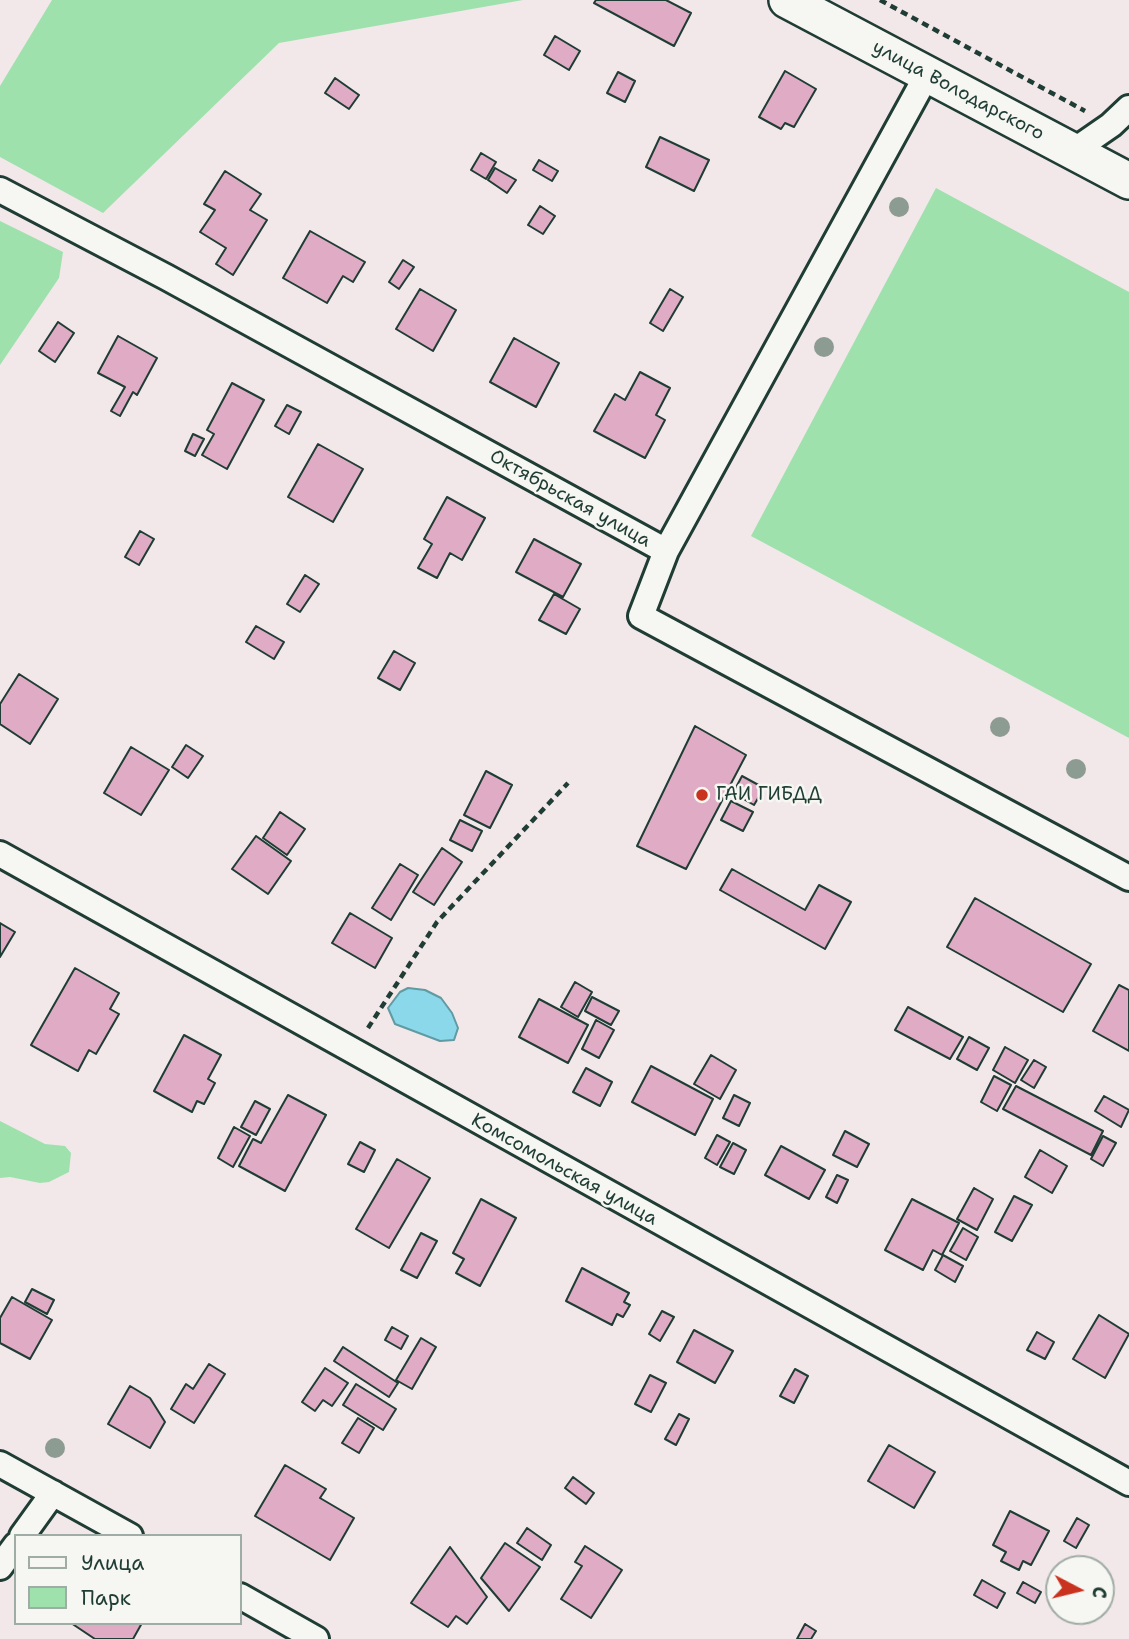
<!DOCTYPE html>
<meta charset="utf-8">
<style>
body{margin:0}
#map{position:relative;width:1129px;height:1639px;overflow:hidden;background:#f2e7e9;font-family:"Shantell Sans",sans-serif}
canvas{display:block}
.legend{position:absolute;left:14px;top:1534px;width:228px;height:91px;box-sizing:border-box;background:#f6f6f2;border:2px solid #a0aca6;margin:0;padding:9px 12px;list-style:none;font-size:21px;color:#1f3d34}
.legend li{display:flex;align-items:center;gap:14px;height:35px}
.legend b{width:35px;border:2px solid #a0aca6}
.north{position:absolute;left:1045px;top:1555px;width:70px;height:70px;box-sizing:border-box;background:#f6f6f2;border:2px solid #a0aca6;border-radius:50%;rotate:97deg;font-size:19px;font-weight:700;line-height:28px;text-align:center;color:#1f3d34}
.north::after{content:'';display:block;margin:auto;width:24px;height:32px;background:#c8321e;clip-path:polygon(50% 0,100% 100%,50% 72%,0 100%)}
</style>
<div id="map">
<canvas width="1129" height="1639"></canvas>
<ul class="legend">
<li><b style="height:9px;background:#f6f6f2"></b>Улица</li>
<li><b style="height:19px;background:#9fe1ac"></b>Парк</li>
</ul>
<div class="north">С</div>
</div>
<script>
const ctx = document.querySelector('canvas').getContext('2d');
ctx.lineJoin = 'round';
function paint(path, color) { ctx.fillStyle = color; ctx.fill(path, 'evenodd'); }
const shape = rows => new Path2D(rows.map(r => 'M' + r).join(''));
function stroke(path, color, width, dash) { ctx.strokeStyle = color; ctx.lineWidth = width; ctx.lineCap = dash ? 'butt' : 'round'; ctx.setLineDash(dash || []); ctx.stroke(path); }
function drawText(font, color, halo, rows, align = 'center') {
  ctx.font = font + ' "Shantell Sans",sans-serif'; ctx.lineWidth = 5; ctx.setLineDash([]); ctx.textBaseline = 'middle'; ctx.strokeStyle = halo; ctx.fillStyle = color; for (const [text, x, y, turn = 0] of rows) {
    ctx.save(); ctx.translate(x, y); ctx.rotate((+turn || 0) * Math.PI / 180); ctx.textAlign = isNaN(turn) ? turn : align; if (halo) ctx.strokeText(text, 0, 0); ctx.fillText(text, 0, 0); ctx.restore();
  }
}
paint(shape([
 [52,0,523,0,279,43,103,213,0,157,0,86],
 [936,188,1129,292,1129,738,751,536],
 [0,221,63,252,59,278,0,365],
 [0,1121,45,1144,65,1146,71,1153,69,1172,49,1182,40,1183,10,1177,0,1178]
]), '#9fe1ac');
const water = shape([
 [408,988,425,990,441,998,452,1013,458,1028,454,1040,440,1041,395,1024,388,1008,400,992,408,988]
]);
paint(water, '#8bd8eb');
stroke(water, '#609aa2', 2);
const building = shape([
 [596,0,666,0,691,13,674,46,594,3,596,0],
 [555,36,580,51,569,70,544,55,555,36],
 [785,71,816,89,794,127,785,123,781,129,759,117,785,71],
 [618,72,635,81,625,102,607,93,618,72],
 [335,78,359,95,349,109,325,93,335,78],
 [660,137,709,160,694,191,646,167,660,137],
 [481,153,496,162,486,179,471,170,481,153],
 [539,160,558,171,552,181,533,170,539,160],
 [495,168,516,180,507,193,488,180,495,168],
 [225,171,261,194,250,210,267,220,233,275,216,264,226,248,200,232,215,210,204,204,225,171],
 [540,206,555,216,543,234,528,225,540,206],
 [310,231,365,262,353,282,343,276,327,303,283,278,310,231],
 [403,260,414,267,399,289,389,282,403,260],
 [420,289,456,310,433,351,396,329,420,289],
 [670,289,683,297,663,331,650,323,670,289],
 [58,322,74,333,55,362,39,351,58,322],
 [118,336,157,358,137,395,133,392,120,416,111,411,125,387,98,373,118,336],
 [514,338,559,363,536,407,490,382,514,338],
 [640,372,670,388,656,415,665,420,645,458,594,431,615,394,625,400,640,372],
 [232,383,264,400,227,469,202,455,214,434,207,430,232,383],
 [287,405,301,412,289,434,275,426,287,405],
 [193,434,204,439,195,456,185,451,193,434],
 [318,444,363,469,333,522,288,497,318,444],
 [447,497,485,518,462,560,450,553,437,578,418,568,432,544,424,539,447,497],
 [140,531,154,539,139,565,125,557,140,531],
 [534,539,581,564,563,597,516,572,534,539],
 [305,575,319,584,300,612,287,604,305,575],
 [554,594,580,609,566,634,539,620,554,594],
 [256,626,284,642,274,659,246,642,256,626],
 [394,651,415,663,400,690,378,678,394,651],
 [19,674,58,699,30,744,0,724,0,704,19,674],
 [695,726,746,755,686,869,637,846,695,726],
 [186,745,203,756,188,778,172,767,186,745],
 [131,747,169,770,141,815,104,793,131,747],
 [486,771,512,785,490,828,464,815,486,771],
 [742,776,764,788,754,805,733,793,742,776],
 [731,801,753,812,743,831,721,820,731,801],
 [280,812,305,829,287,855,263,838,280,812],
 [460,820,482,831,472,851,450,840,460,820],
 [256,836,291,861,268,894,232,869,256,836],
 [442,848,462,862,434,905,413,892,442,848],
 [400,864,418,875,391,920,372,908,400,864],
 [732,869,805,910,819,885,851,902,825,949,720,890,732,869],
 [975,898,1091,964,1063,1012,947,947,975,898],
 [350,913,392,938,375,968,332,943,350,913],
 [0,923,15,932,0,957,0,923],
 [75,968,119,993,110,1009,119,1014,96,1054,89,1050,78,1071,31,1045,75,968],
 [575,982,592,992,578,1017,561,1007,575,982],
 [1119,985,1129,990,1129,1051,1093,1031,1119,985],
 [592,997,619,1011,611,1025,585,1011,592,997],
 [539,999,588,1025,568,1063,519,1037,539,999],
 [908,1007,963,1037,950,1059,895,1030,908,1007],
 [596,1020,614,1030,599,1058,582,1049,596,1020],
 [184,1035,221,1055,208,1079,215,1083,204,1104,197,1101,192,1112,154,1091,184,1035],
 [969,1037,989,1048,977,1070,957,1059,969,1037],
 [1005,1047,1028,1060,1015,1083,993,1070,1005,1047],
 [711,1055,736,1070,720,1099,694,1084,711,1055],
 [1034,1060,1046,1067,1034,1088,1021,1080,1034,1060],
 [651,1066,713,1099,695,1135,632,1102,651,1066],
 [586,1068,612,1082,600,1106,573,1092,586,1068],
 [994,1076,1011,1085,997,1111,981,1102,994,1076],
 [1016,1086,1103,1131,1091,1155,1003,1109,1016,1086],
 [288,1095,326,1115,285,1191,239,1166,253,1139,261,1143,288,1095],
 [734,1095,750,1103,739,1126,723,1118,734,1095],
 [1104,1096,1129,1110,1121,1127,1095,1111,1104,1096],
 [255,1101,270,1109,256,1135,241,1127,255,1101],
 [234,1127,250,1136,233,1167,218,1158,234,1127],
 [845,1131,869,1144,857,1167,833,1155,845,1131],
 [717,1135,730,1142,717,1165,705,1158,717,1135],
 [1103,1136,1116,1143,1103,1166,1091,1159,1103,1136],
 [360,1142,375,1150,364,1172,348,1164,360,1142],
 [733,1143,746,1150,734,1174,720,1167,733,1143],
 [781,1146,825,1170,809,1199,765,1175,781,1146],
 [1040,1150,1067,1166,1052,1193,1025,1177,1040,1150],
 [397,1159,430,1178,389,1248,356,1229,397,1159],
 [837,1175,848,1180,837,1203,826,1197,837,1175],
 [974,1188,993,1199,977,1230,957,1219,974,1188],
 [1014,1196,1032,1205,1012,1241,995,1232,1014,1196],
 [481,1199,516,1218,480,1286,456,1273,464,1259,453,1253,481,1199],
 [912,1199,959,1223,942,1255,933,1250,923,1270,885,1250,912,1199],
 [963,1228,978,1237,966,1260,950,1251,963,1228],
 [421,1233,437,1241,417,1278,401,1270,421,1233],
 [943,1255,963,1266,955,1282,935,1270,943,1255],
 [582,1268,629,1293,624,1302,630,1305,623,1317,617,1314,612,1325,566,1301,582,1268],
 [32,1289,54,1300,47,1314,25,1302,32,1289],
 [12,1297,52,1320,30,1359,0,1343,0,1318,12,1297],
 [662,1311,674,1317,660,1341,649,1334,662,1311],
 [1099,1315,1129,1334,1105,1378,1073,1359,1099,1315],
 [392,1327,408,1336,401,1349,385,1340,392,1327],
 [694,1330,733,1351,715,1383,677,1362,694,1330],
 [1037,1332,1054,1342,1045,1359,1027,1350,1037,1332],
 [421,1338,436,1347,412,1389,396,1380,421,1338],
 [343,1347,398,1383,389,1397,334,1361,343,1347],
 [209,1364,225,1374,194,1423,171,1409,186,1384,193,1389,209,1364],
 [325,1368,348,1383,332,1406,323,1400,315,1411,302,1402,325,1368],
 [795,1369,808,1376,794,1403,780,1396,795,1369],
 [650,1375,666,1383,651,1412,635,1404,650,1375],
 [356,1384,396,1409,383,1430,343,1405,356,1384],
 [130,1386,150,1398,165,1422,150,1448,108,1424,130,1386],
 [679,1414,689,1419,676,1445,665,1439,679,1414],
 [358,1418,374,1428,359,1453,342,1443,358,1418],
 [889,1445,935,1472,914,1508,868,1481,889,1445],
 [285,1465,326,1489,320,1498,354,1518,330,1560,255,1516,285,1465],
 [573,1477,594,1493,586,1504,565,1488,573,1477],
 [1010,1511,1049,1531,1031,1565,1023,1561,1019,1570,1001,1561,1006,1552,993,1545,1010,1511],
 [1077,1518,1089,1525,1076,1548,1064,1541,1077,1518],
 [527,1528,551,1545,542,1560,517,1543,527,1528],
 [505,1543,540,1567,509,1611,481,1578,505,1543],
 [585,1546,622,1570,591,1618,561,1599,582,1566,575,1562,585,1546],
 [450,1547,487,1597,467,1624,456,1616,448,1627,411,1603,450,1547],
 [982,1580,1005,1593,997,1608,974,1595,982,1580],
 [1023,1582,1041,1592,1035,1603,1017,1593,1023,1582],
 [71,1623,142,1623,133,1639,95,1639,71,1623],
 [805,1624,816,1631,811,1639,797,1639,805,1624]
]);
paint(building, '#e0acc5');
stroke(building, '#1f3d34', 2);
const street = shape([
 [1072,152,1111,125,1129,108],
 [0,190,166,277,666,551,641,616,1129,878],
 [666,551,928,73],
 [0,854,1129,1483],
 [0,1464,130,1536],
 [22,1536,53,1493],
 [0,1567,16,1545],
 [240,1596,316,1639]
]);
const secondary = shape([
 [787,0,1129,181]
]);
stroke(street, '#1f3d34', 30);
stroke(secondary, '#1f3d34', 40);
stroke(shape([
 [880,0,1085,111],
 [368,1028,437,922,568,783]
]), '#1f3d34', 4.5, [7, 5]);
stroke(street, '#f6f6f2', 24);
stroke(secondary, '#f6f6f2', 35);
ctx.fillStyle = '#8c9c93';
for (const [x, y] of [
 [899,207],
 [824,347],
 [1000,727],
 [1076,769],
 [55,1448]
]) { ctx.beginPath(); ctx.arc(x, y, 10, 0, 2 * Math.PI); ctx.fill(); }
for (const [x, y, r, color] of [
 [702,795,7,"#c8321e"]
]) { const dot = new Path2D(); dot.arc(x, y, r, 0, 2 * Math.PI); ctx.fillStyle = color; ctx.fill(dot); stroke(dot, '#f6f6f2', 2.5); }
drawText('19px', '#1f3d34', '#f6f6f2', [
 ["улица Володарского",958,91,28],
 ["Октябрьская улица",570,499,29],
 ["Комсомольская улица",564,1170,29]
]);
drawText('19px', '#1f3d34', '#f6f6f2', [
 ["ГАИ ГИБДД",716,795]
], 'left');
</script>
